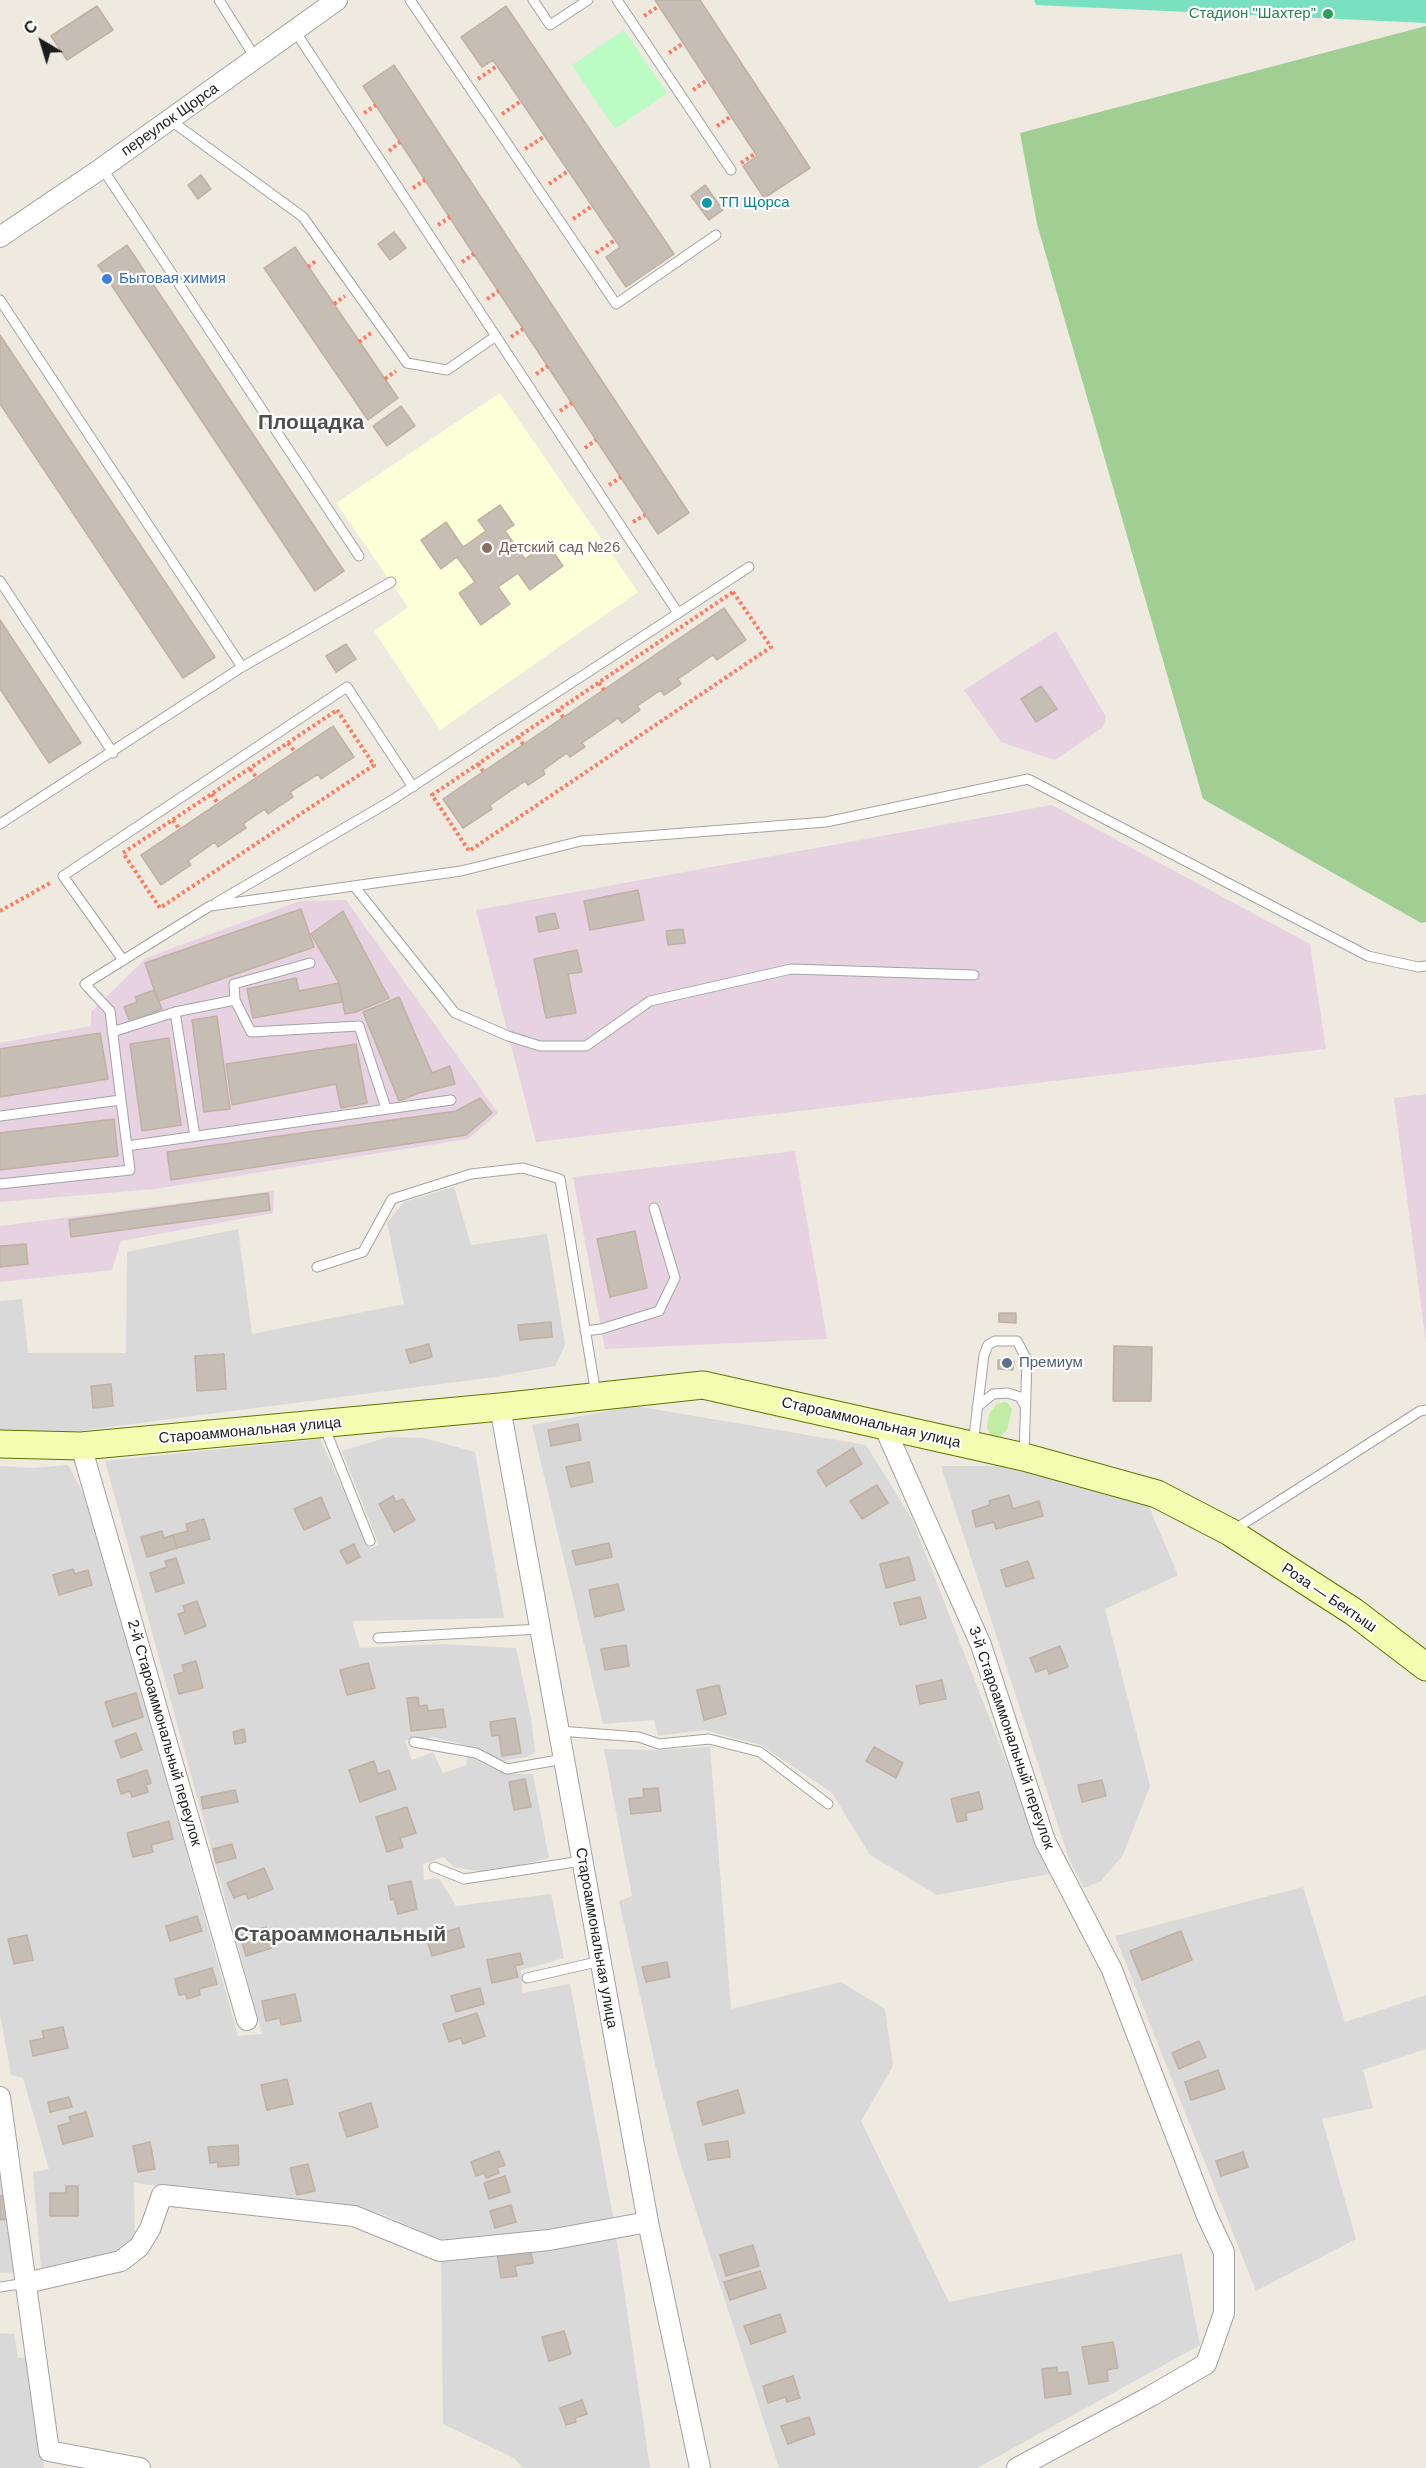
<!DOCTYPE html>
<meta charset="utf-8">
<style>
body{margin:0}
#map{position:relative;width:1426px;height:2468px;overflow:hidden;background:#eeeae0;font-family:Arial,sans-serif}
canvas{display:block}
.north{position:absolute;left:12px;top:12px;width:60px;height:60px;-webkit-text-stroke:4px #fff;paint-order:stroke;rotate:322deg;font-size:16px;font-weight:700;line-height:24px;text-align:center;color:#1c1c1c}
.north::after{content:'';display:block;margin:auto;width:21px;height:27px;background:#1c1c1c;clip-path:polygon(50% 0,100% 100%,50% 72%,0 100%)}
</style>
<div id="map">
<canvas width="1426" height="2468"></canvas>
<div class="north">С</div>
</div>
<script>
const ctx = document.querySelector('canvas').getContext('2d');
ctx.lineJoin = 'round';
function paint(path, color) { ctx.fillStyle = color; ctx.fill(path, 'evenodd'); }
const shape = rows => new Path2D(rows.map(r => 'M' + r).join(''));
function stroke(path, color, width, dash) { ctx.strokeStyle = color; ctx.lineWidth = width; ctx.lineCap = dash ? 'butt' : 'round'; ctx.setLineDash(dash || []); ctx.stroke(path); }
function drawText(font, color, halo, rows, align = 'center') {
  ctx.font = font + ' Arial,sans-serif'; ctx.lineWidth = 4.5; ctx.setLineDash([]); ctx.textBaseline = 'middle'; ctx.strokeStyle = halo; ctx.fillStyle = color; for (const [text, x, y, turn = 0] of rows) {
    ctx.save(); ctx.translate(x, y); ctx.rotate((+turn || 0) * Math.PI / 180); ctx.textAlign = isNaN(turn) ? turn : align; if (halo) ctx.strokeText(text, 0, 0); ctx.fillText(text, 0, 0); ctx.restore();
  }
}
paint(shape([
 [454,1187,471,1245,547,1234,565,1345,555,1366,495,1377,55,1434,0,1430,0,1301,22,1299,28,1353,126,1353,127,1252,238,1229,252,1334,404,1304,387,1223,404,1202],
 [635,1406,866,1445,912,1519,1050,1874,937,1895,870,1855,832,1793,761,1745,704,1730,658,1736,654,1720,603,1724,532,1425],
 [388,1437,424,1438,475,1452,504,1618,352,1621,360,1648,441,1644,516,1648,531,1718,535,1752,527,1757,502,1761,472,1747,433,1737,425,1739,414,1737,405,1741,412,1760,433,1752,443,1773,466,1765,468,1756,507,1774,533,1774,549,1858,505,1869,478,1871,454,1867,443,1857,423,1864,424,1880,439,1878,456,1906,551,1894,564,1958,521,1970,522,1993,570,1984,614,2222,449,2244,380,2213,134,2183,135,2241,110,2257,41,2268,33,2172,49,2169,23,2078,11,2075,0,2014,0,1466,33,1468,68,1465,89,1504,238,2036,262,2034,105,1461,320,1439,370,1549,379,1545,342,1451],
 [941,1466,1007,1466,1149,1507,1178,1575,1105,1609,1150,1786,1123,1855,1101,1881,1084,1888,1069,1859],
 [710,1747,731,2009,841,1982,885,2009,893,2066,861,2121,949,2302,1182,2253,1200,2345,977,2468,779,2468,678,2155,656,2068,619,1901,632,1896,604,1749,660,1750],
 [1303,1887,1345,2022,1426,1995,1426,2049,1363,2070,1373,2108,1322,2119,1356,2239,1256,2291,1115,1936],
 [0,2159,19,2272,0,2273],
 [616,2235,650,2468,523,2468,514,2458,443,2424,441,2256],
 [0,2333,14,2334,18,2358,30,2357,44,2468,0,2468]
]), '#dad9d9');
paint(shape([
 [1056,631,1106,717,1103,727,1055,760,1001,742,964,690],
 [1052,805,1310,944,1326,1049,536,1142,476,910],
 [346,900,498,1113,468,1139,155,1189,0,1202,0,1043,91,1026,91,1012,146,958,300,901],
 [1426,1094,1426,1344,1394,1098],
 [795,1151,827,1339,605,1349,573,1177],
 [274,1191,273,1213,121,1241,112,1270,0,1282,0,1226]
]), '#e7d2e2');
paint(shape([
 [500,393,638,592,440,730,374,631,408,607,336,503]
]), '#fdffd8');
paint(shape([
 [1005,1402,1008,1403,1012,1409,1007,1430,1002,1435,993,1437,990,1435,987,1427,989,1414,997,1404]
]), '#c2eba3');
paint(shape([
 [1426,26,1426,922,1421,923,1203,799,1037,224,1020,133]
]), '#a1cf93');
paint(shape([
 [624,30,667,93,615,129,572,65]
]), '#bafcc3');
paint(shape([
 [1034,0,1426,0,1426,23,1036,5]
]), '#7ae1c0');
const building = shape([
 [655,0,700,0,810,168,764,198,743,166,757,156,655,0],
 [97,6,113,30,67,60,51,36,97,6],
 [506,6,674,254,626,287,606,257,620,247,493,60,482,67,461,37,506,6],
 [394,65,689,513,658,534,363,86,394,65],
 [201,175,211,189,198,199,188,185,201,175],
 [705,185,723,210,709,220,691,196,705,185],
 [394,232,406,248,390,260,378,244,394,232],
 [127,245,344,571,315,591,98,265,127,245],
 [295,247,398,398,368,420,264,268,295,247],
 [0,335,215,657,183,678,0,404,0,335],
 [401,406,415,426,387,446,373,426,401,406],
 [500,505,514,525,505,531,525,559,547,543,563,566,530,590,518,573,498,587,510,604,481,625,459,593,475,582,457,557,441,569,421,540,446,522,463,547,486,531,478,520,500,505],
 [724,608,746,640,717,660,713,655,678,679,681,684,664,695,661,690,637,706,640,710,622,723,618,718,582,743,585,747,570,757,567,753,543,770,545,774,528,785,525,781,490,805,492,809,463,828,443,799,724,608],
 [0,620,81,743,49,763,0,689,0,620],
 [346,644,356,659,336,672,326,656,346,644],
 [1041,686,1057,709,1036,722,1021,699,1041,686],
 [333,726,354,757,321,779,318,774,290,792,293,797,268,814,265,809,243,824,246,828,218,847,215,842,188,861,191,865,161,885,141,855,333,726],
 [638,890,644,920,590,930,584,901,638,890],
 [301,909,314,947,158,1001,145,963,301,909],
 [343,911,389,998,356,1012,345,1014,339,983,311,934,343,911],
 [555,913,559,928,539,932,536,917,555,913],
 [683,929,685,943,668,945,666,931,683,929],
 [577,950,582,972,568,974,576,1013,546,1018,534,959,577,950],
 [296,978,299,991,339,983,342,1002,253,1018,247,989,296,978],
 [154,990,162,1009,130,1022,124,1007,137,1002,135,997,154,990],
 [399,997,432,1073,450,1066,455,1084,419,1093,399,1101,363,1012,399,997],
 [217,1016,230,1109,204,1112,192,1020,217,1016],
 [100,1033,108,1079,0,1097,0,1049,100,1033],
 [169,1038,181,1125,142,1131,130,1044,169,1038],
 [356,1044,367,1103,341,1108,336,1084,232,1105,226,1064,356,1044],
 [480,1098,492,1113,466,1135,171,1180,167,1152,456,1111,480,1098],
 [114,1119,118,1156,0,1170,0,1133,114,1119],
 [268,1193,270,1210,71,1237,69,1220,268,1193],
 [635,1231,647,1288,610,1297,597,1239,635,1231],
 [26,1244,28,1264,0,1267,0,1246,26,1244],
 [999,1313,1016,1313,1016,1323,999,1322,999,1313],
 [551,1322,552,1337,520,1340,518,1325,551,1322],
 [429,1344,432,1357,410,1363,406,1350,429,1344],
 [1114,1346,1152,1347,1151,1401,1113,1401,1114,1346],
 [224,1354,226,1389,197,1391,195,1356,224,1354],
 [998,1360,1014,1361,1013,1370,998,1369,998,1360],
 [111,1384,113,1406,93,1408,91,1386,111,1384],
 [578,1424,581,1440,551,1446,548,1430,578,1424],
 [853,1448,862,1464,826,1486,817,1471,853,1448],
 [589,1462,593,1482,571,1487,566,1467,589,1462],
 [877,1485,888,1503,862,1519,850,1501,877,1485],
 [1009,1495,1013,1509,1039,1501,1043,1516,996,1529,994,1522,976,1527,972,1511,990,1505,989,1501,1009,1495],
 [393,1496,396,1502,403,1499,415,1520,394,1532,379,1504,393,1496],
 [321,1497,330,1518,304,1530,294,1509,321,1497],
 [204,1519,210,1539,177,1548,173,1535,188,1531,186,1524,204,1519],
 [162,1531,164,1538,173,1535,177,1548,147,1557,141,1537,162,1531],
 [609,1543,612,1557,576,1565,572,1551,609,1543],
 [354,1544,360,1557,347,1564,340,1551,354,1544],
 [909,1557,915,1580,886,1588,880,1564,909,1557],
 [176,1558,184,1583,156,1592,150,1573,167,1567,165,1561,176,1558],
 [1028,1561,1034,1578,1006,1587,1001,1570,1028,1561],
 [73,1569,75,1574,88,1570,92,1585,59,1595,53,1575,73,1569],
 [618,1584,624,1610,595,1617,589,1590,618,1584],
 [920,1597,926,1618,900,1625,894,1603,920,1597],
 [197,1601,206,1626,185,1634,178,1614,185,1612,183,1606,197,1601],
 [626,1645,629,1666,605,1670,601,1649,626,1645],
 [1060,1646,1068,1667,1049,1674,1047,1668,1036,1672,1030,1658,1060,1646],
 [196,1661,203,1688,179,1694,174,1675,184,1672,182,1665,196,1661],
 [368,1663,375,1688,347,1695,340,1670,368,1663],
 [942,1680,946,1699,920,1704,916,1686,942,1680],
 [719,1685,726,1714,704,1720,697,1690,719,1685],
 [136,1693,143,1717,113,1727,105,1702,136,1693],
 [418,1697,419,1706,427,1705,428,1711,443,1709,446,1727,411,1731,407,1698,418,1697],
 [515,1718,521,1753,502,1756,499,1735,492,1736,490,1722,515,1718],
 [244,1729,246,1742,235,1744,233,1732,244,1729],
 [136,1733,142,1750,121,1758,115,1741,136,1733],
 [874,1747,903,1763,896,1778,866,1761,874,1747],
 [374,1761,378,1774,389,1770,396,1789,360,1802,349,1770,374,1761],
 [147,1770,151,1783,146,1785,148,1792,132,1797,130,1791,121,1794,117,1780,147,1770],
 [525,1779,531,1807,514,1810,509,1782,525,1779],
 [1102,1780,1106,1796,1082,1802,1078,1785,1102,1780],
 [658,1788,661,1811,631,1814,629,1799,644,1797,643,1789,658,1788],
 [235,1790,238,1802,203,1809,201,1797,235,1790],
 [979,1792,983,1809,966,1813,967,1820,957,1822,951,1799,979,1792],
 [407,1807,416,1833,400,1838,403,1847,387,1852,376,1817,407,1807],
 [169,1821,173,1839,151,1845,153,1852,133,1857,127,1833,169,1821],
 [232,1844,236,1858,216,1863,213,1849,232,1844],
 [264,1868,273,1889,248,1899,246,1893,234,1898,227,1883,264,1868],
 [411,1881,417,1909,398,1914,394,1899,391,1900,388,1886,411,1881],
 [197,1916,202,1931,170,1941,166,1926,197,1916],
 [266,1927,272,1948,246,1956,240,1935,266,1927],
 [459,1928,464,1947,432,1956,426,1937,459,1928],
 [1181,1931,1192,1960,1142,1980,1130,1951,1181,1931],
 [27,1935,33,1960,14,1964,8,1939,27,1935],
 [520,1953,523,1964,515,1966,518,1977,492,1983,487,1960,520,1953],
 [667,1962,670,1977,646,1982,642,1967,667,1962],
 [212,1968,217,1984,199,1989,200,1995,187,1999,186,1994,179,1995,175,1979,212,1968],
 [480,1988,484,2004,456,2012,451,1996,480,1988],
 [295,1994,301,2021,281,2025,280,2018,266,2021,262,2001,295,1994],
 [477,2013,485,2036,463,2044,461,2038,449,2042,443,2024,477,2013],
 [63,2027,68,2048,33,2056,30,2041,44,2038,42,2031,63,2027],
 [1199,2041,1206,2057,1179,2069,1172,2053,1199,2041],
 [1218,2070,1225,2089,1191,2100,1185,2082,1218,2070],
 [287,2079,293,2104,267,2110,261,2085,287,2079],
 [738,2090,744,2113,703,2125,697,2102,738,2090],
 [69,2097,72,2107,50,2112,48,2102,69,2097],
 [371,2103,378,2127,347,2137,339,2113,371,2103],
 [86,2112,93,2136,63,2144,58,2126,71,2122,69,2117,86,2112],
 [728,2141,730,2157,708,2160,705,2144,728,2141],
 [150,2142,155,2169,138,2172,133,2146,150,2142],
 [238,2145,239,2165,218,2167,218,2162,210,2163,208,2147,238,2145],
 [499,2151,505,2165,497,2168,499,2173,486,2178,484,2173,476,2176,471,2162,499,2151],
 [1243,2152,1248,2167,1221,2176,1216,2161,1243,2152],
 [308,2164,315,2191,297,2195,290,2168,308,2164],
 [505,2176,510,2192,489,2199,484,2183,505,2176],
 [66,2186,78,2186,78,2216,50,2216,50,2193,66,2193,66,2186],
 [4,2195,7,2219,0,2220,0,2196,4,2195],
 [511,2205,516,2222,495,2228,490,2211,511,2205],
 [753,2245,759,2266,726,2276,720,2255,753,2245],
 [530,2247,533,2263,515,2266,517,2276,501,2278,497,2252,530,2247],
 [760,2271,766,2288,730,2300,724,2282,760,2271],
 [780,2314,786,2332,751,2344,744,2326,780,2314],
 [564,2331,571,2354,549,2361,542,2337,564,2331],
 [1113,2342,1118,2368,1107,2370,1108,2381,1089,2384,1082,2347,1113,2342],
 [1057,2367,1057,2373,1068,2372,1071,2394,1045,2398,1042,2369,1057,2367],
 [793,2376,800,2398,787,2402,785,2397,768,2403,763,2386,793,2376],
 [582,2400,587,2414,575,2418,576,2422,566,2425,560,2408,582,2400],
 [809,2417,815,2434,788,2444,781,2426,809,2417]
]);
paint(building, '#c6bdb4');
stroke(building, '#c0b1a2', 1.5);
const lane = shape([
 [219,0,256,59],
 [410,0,616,304,716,235],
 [533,0,550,25,588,0],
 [617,0,731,170],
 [295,31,678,613],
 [170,120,303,217,407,363,447,370,496,336],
 [102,168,359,556],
 [0,300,242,667],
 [0,581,113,753],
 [0,824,242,667,391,582],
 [354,886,455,1013,508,1036,540,1046,586,1046,650,1001,791,969,974,975],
 [216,903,389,802,749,567],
 [123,960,63,876,347,687,413,787],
 [235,1000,234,984,310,963],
 [175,1012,195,1136],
 [112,1032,175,1012,235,1000,251,1032,359,1026,386,1108],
 [0,1116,121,1100,110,1011,85,984,210,906,461,871,581,841,826,822,1028,779,1368,956,1418,967,1426,966],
 [127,1146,451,1100],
 [0,1184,130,1170,121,1100],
 [317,1267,363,1252,392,1199,471,1174,523,1168,560,1179,596,1394],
 [585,1331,601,1329,659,1311,675,1278,654,1208],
 [977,1407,993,1394,1008,1393,1020,1397,1025,1406],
 [324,1426,370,1541],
 [973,1444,984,1355,988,1345,995,1341,1017,1341,1027,1360,1024,1455],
 [1232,1531,1420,1411,1426,1410],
 [378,1638,540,1629],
 [559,1731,639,1737,659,1744,709,1739,760,1752,828,1804],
 [414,1742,476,1753,507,1769,564,1759],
 [434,1867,464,1879,582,1861],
 [527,1978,601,1961],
 [0,2287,26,2283]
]);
const street = shape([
 [0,237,102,168,337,0],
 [500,1407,648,2222,700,2468],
 [884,1426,981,1645,1045,1841,1112,1970,1207,2216,1224,2252,1224,2313,1206,2364,1151,2396,1017,2468],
 [81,1446,247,2020],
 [0,2097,49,2451,140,2468],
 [26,2283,121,2261,139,2247,150,2229,162,2195,354,2216,440,2251,549,2240,648,2222]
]);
const secondary = shape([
 [0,1444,81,1446,500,1407,703,1385,1024,1457,1157,1494,1230,1532,1354,1612,1426,1667]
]);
stroke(lane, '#a3a3a3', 11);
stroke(street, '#a3a3a3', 22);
stroke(secondary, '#617500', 29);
stroke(shape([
 [644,16,659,6],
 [669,53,683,43],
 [478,79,497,66],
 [693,90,707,80],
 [364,113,376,105],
 [502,114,521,101],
 [717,126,731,116],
 [525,149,545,136],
 [389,151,400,142],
 [741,163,756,153],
 [549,184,568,171],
 [413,188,425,180],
 [573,219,592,206],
 [438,225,450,217],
 [596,253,615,240],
 [462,262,474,254],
 [308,267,317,260],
 [487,299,499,291],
 [334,304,345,296],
 [511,337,523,329],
 [359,342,371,333],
 [536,374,548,366],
 [385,379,396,371],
 [560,411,572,403],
 [585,448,596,440],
 [609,485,621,477],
 [633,522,645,515],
 [733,592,771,647,469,851,432,795,733,592],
 [599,683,604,690],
 [337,710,374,765,160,908,123,853,337,710],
 [558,710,563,717],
 [518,737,523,744],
 [288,743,295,752],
 [478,764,483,771],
 [250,769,257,778],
 [212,794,218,804],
 [173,820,180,830],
 [0,911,52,882]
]), '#ff7b60', 4, [3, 3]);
stroke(lane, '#fff', 9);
stroke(street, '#fff', 20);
stroke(secondary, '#f3fcb0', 27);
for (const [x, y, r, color] of [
 [1328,14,6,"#2e9e5b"],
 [707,203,6,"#0f9aa8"],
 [107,279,6,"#3f7fe0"],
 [487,548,6,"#8d6e63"],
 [1007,1363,6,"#5c6f8a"]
]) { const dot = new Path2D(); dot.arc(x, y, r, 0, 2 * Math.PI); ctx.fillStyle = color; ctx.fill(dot); stroke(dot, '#fff', 2); }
drawText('15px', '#27864d', '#fff', [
 ["Стадион \"Шахтер\"",1316,14]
], 'right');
drawText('15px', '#1c1c1c', '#fff', [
 ["переулок Щорса",170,120,-35],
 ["Староаммональная улица",871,1423,13],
 ["Староаммональная улица",250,1431,-5],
 ["Роза — Бектыш",1329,1598,34],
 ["2-й Староаммональный переулок",164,1733,74],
 ["3-й Староаммональный переулок",1011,1738,71],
 ["Староаммональная улица",596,1938,80]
]);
drawText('15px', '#0d838f', '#fff', [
 ["ТП Щорса",719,203]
], 'left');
drawText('15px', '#366cbe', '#fff', [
 ["Бытовая химия",119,279]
], 'left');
drawText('15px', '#785e54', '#fff', [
 ["Детский сад №26",499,548]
], 'left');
drawText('15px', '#4e5e75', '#fff', [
 ["Премиум",1019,1363]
], 'left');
drawText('bold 21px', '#4f4f4f', '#fff', [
 ["Площадка",311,423],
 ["Староаммональный",340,1935]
]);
</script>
